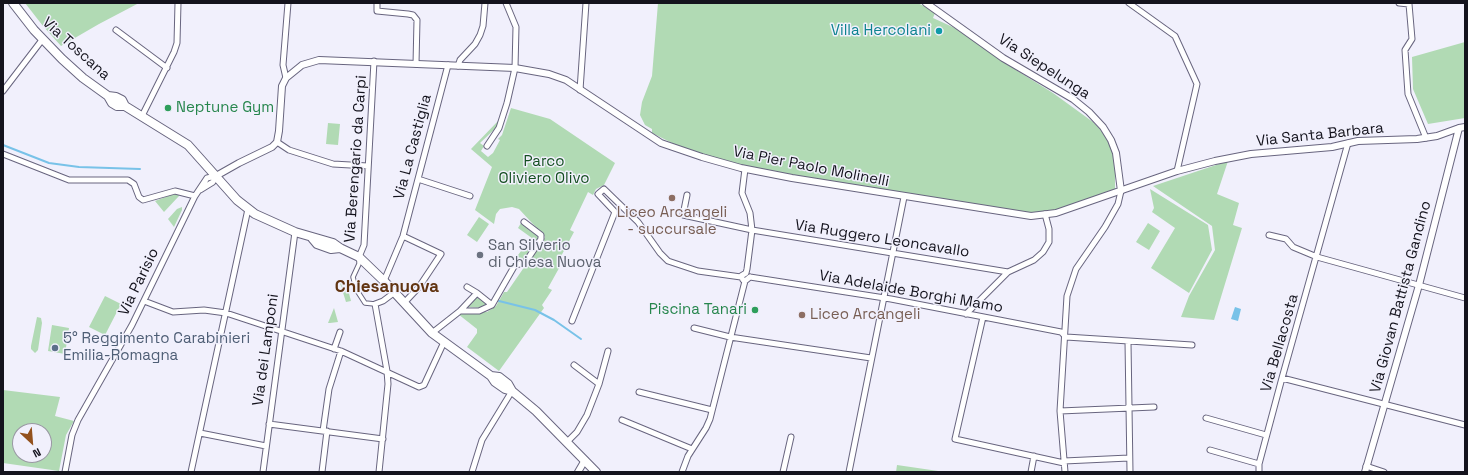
<!DOCTYPE html>
<meta charset="utf-8">
<style>
body{margin:0}
#map{position:relative;width:1468px;height:475px;overflow:hidden;background:#f1f0fc;font-family:"Space Grotesk",sans-serif}
canvas{display:block}
.frame{position:absolute;inset:0;border:4px solid #14131d;pointer-events:none}
.north{position:absolute;left:12px;top:423px;width:40px;height:40px;box-sizing:border-box;background:#f1f0fc;border:1px solid #9998a3;border-radius:50%;rotate:154deg;font-size:11px;font-weight:700;line-height:16px;text-align:center;color:#14131d}
.north::after{content:'';display:block;margin:auto;width:14px;height:18px;background:#93511d;clip-path:polygon(50% 0,100% 100%,50% 72%,0 100%)}
</style>
<div id="map">
<canvas width="1468" height="475"></canvas>
<div class="frame"></div>
<div class="north">N</div>
</div>
<script>
const ctx = document.querySelector('canvas').getContext('2d');
ctx.lineJoin = 'round';
function paint(path, color) { ctx.fillStyle = color; ctx.fill(path, 'evenodd'); }
const shape = rows => new Path2D(rows.map(r => 'M' + r).join(''));
function stroke(path, color, width, dash) { ctx.strokeStyle = color; ctx.lineWidth = width; ctx.lineCap = dash ? 'butt' : 'round'; ctx.setLineDash(dash || []); ctx.stroke(path); }
function drawText(font, color, halo, rows, align = 'center') {
  ctx.font = font + ' "Space Grotesk",sans-serif'; ctx.lineWidth = 3; ctx.setLineDash([]); ctx.textBaseline = 'middle'; ctx.strokeStyle = halo; ctx.fillStyle = color; for (const [text, x, y, turn = 0] of rows) {
    ctx.save(); ctx.translate(x, y); ctx.rotate((+turn || 0) * Math.PI / 180); ctx.textAlign = isNaN(turn) ? turn : align; if (halo) ctx.strokeText(text, 0, 0); ctx.fillText(text, 0, 0); ctx.restore();
  }
}
paint(shape([
 [25,3,139,3,99,24,61,46,43,26],
 [658,3,917,3,922,5,935,13,933,18,968,34,1016,70,1053,93,1093,122,1106,136,1112,148,1115,169,1115,189,1078,203,1054,210,1029,213,750,168,688,151,652,133,652,129,645,125,640,115,642,102,652,76],
 [1465,42,1465,118,1428,124,1413,89,1412,57],
 [511,108,550,119,615,163,604,185,596,189,593,195,588,192,570,230,574,232,559,260,563,261,548,288,552,290,542,305,544,308,499,371,467,347,477,333,477,329,458,314,461,312,487,312,496,306,504,292,507,292,545,237,519,209,512,207,500,209,496,214,494,224,475,210,492,167,471,149,499,120,498,126,480,143,484,146,481,151,488,157,493,153,500,140,498,139,502,135],
 [328,123,340,124,338,145,326,144],
 [1228,161,1217,194,1239,203,1233,225,1242,228,1214,320,1181,317,1189,296,1215,250,1212,226,1153,186],
 [1150,189,1208,225,1212,250,1189,293,1151,268,1175,228,1152,212,1154,208],
 [176,193,178,193,179,196,164,212,155,201],
 [182,207,182,210,174,227,168,219,177,209],
 [479,217,489,224,477,242,467,235],
 [521,223,540,236,536,241,518,228],
 [1148,223,1160,231,1149,250,1136,242],
 [531,238,537,242,524,262,515,259],
 [346,282,351,301,346,302,340,283],
 [105,296,121,304,105,335,89,327],
 [476,297,483,300,489,305,483,308,466,307],
 [334,308,338,322,330,323,328,323],
 [37,317,41,318,42,323,38,350,35,353,31,349,31,346],
 [52,325,69,328,65,354,48,351],
 [3,390,60,397,55,416,74,421,66,435,59,471,3,463],
 [20,431,44,431,44,455,20,455],
 [897,465,945,472,896,472]
]), '#b1dab4');
paint(shape([
 [1235,307,1241,309,1238,321,1231,319]
]), '#78c2e8');
stroke(shape([
 [3,145,49,163,79,167,140,169],
 [499,301,535,310,554,320,581,339]
]), '#78c2e8', 2);
const pedestrian = shape([
 [359,258,359,264,353,277,356,289,365,303,375,304]
]);
const minor = shape([
 [377,3,377,11,408,14,413,15,417,20,416,64],
 [1129,3,1175,36,1197,84,1177,171],
 [1399,3,1409,4,1412,39,1405,50,1408,94,1426,138],
 [116,30,167,68],
 [458,66,460,60,475,44,480,35,483,26,485,3],
 [286,78,283,65,288,3],
 [580,90,586,3],
 [3,91,42,40],
 [142,116,174,52,177,43,178,3],
 [277,142,289,150,333,164,368,166],
 [487,146,499,128,507,103,515,68,516,27,506,3],
 [3,154,69,180,128,180,134,184,139,197,143,200,175,191,195,196],
 [418,179,470,196],
 [687,195,683,215,752,230,1008,272],
 [1269,235,1286,239,1293,247,1317,257,1465,298],
 [403,236,441,254,419,287,404,303],
 [359,257,364,245,374,61],
 [750,277,891,299,1061,332,1066,337],
 [743,280,741,276,746,273,747,269,752,230,750,213,742,193,745,169],
 [384,281,403,236,448,65],
 [467,287,477,293],
 [144,301,173,312,204,310,226,313,341,351,419,387,424,385,444,342],
 [460,311,477,293,492,305],
 [966,314,1008,272,1034,260,1043,252,1049,242,1049,229,1045,214],
 [983,317,955,439,1064,463],
 [572,321,615,212,598,194,604,189,638,222,660,253,668,261,698,271,741,277],
 [694,328,730,337,871,358],
 [432,333,460,311,479,311,492,305,515,265,525,263,541,239,541,235,524,222],
 [1066,337,1192,345],
 [1128,342,1130,472],
 [334,349,340,332],
 [574,365,599,384],
 [1282,378,1465,425],
 [639,392,712,410],
 [1060,411,1154,407],
 [1206,418,1266,435],
 [622,420,692,449],
 [269,424,383,439],
 [323,431,329,389,341,351],
 [200,433,266,446],
 [567,442,577,432,587,415,599,384,608,351],
 [1210,450,1259,464],
 [1064,461,1129,458],
 [1366,466,1384,472],
 [65,472,72,435,78,420,132,325,195,196,207,178,216,176,213,182,200,190],
 [191,472,248,209],
 [263,472,295,232],
 [322,472,327,431],
 [379,472,388,384,387,371,375,304,383,301,395,292],
 [472,472,482,440,512,391],
 [682,472,688,456,706,428,710,419,745,281,750,277],
 [783,472,791,437],
 [849,472,904,197],
 [1031,472,1034,456],
 [1065,472,1060,411,1067,296,1076,269,1105,227,1118,204,1121,191],
 [1259,472,1259,464,1282,378,1348,143]
]);
const tertiary = shape([
 [926,3,1003,58,1073,99,1089,112,1103,127,1111,140,1116,153,1121,191],
 [216,176,239,163,272,147,277,142,279,131,282,86,286,78,302,65,319,60,515,68,549,74,566,80,661,143,702,157,741,168,792,178,1031,216,1056,213,1177,171,1215,161,1251,154,1332,147,1358,141,1417,139,1437,136,1459,128,1465,127],
 [578,472,585,460],
 [1365,472,1419,285,1459,128]
]);
const primary = shape([
 [13,3,34,30,62,59,83,78,108,96,112,103,117,106,125,106],
 [108,96,116,97,122,100,125,106,188,145,237,200,255,214,295,232,333,243,340,248,359,257,384,281,432,333,491,376,499,377,508,384,512,391],
 [312,238,317,244,331,249,340,248],
 [491,376,495,382,505,389,512,391,536,411,596,472]
]);
stroke(pedestrian, '#68657f', 5.5);
stroke(minor, '#68657f', 7);
stroke(tertiary, '#68657f', 8);
stroke(primary, '#68657f', 10);
stroke(pedestrian, '#fff', 3.5);
stroke(minor, '#fff', 5);
stroke(tertiary, '#fff', 6);
stroke(primary, '#fff', 8);
for (const [x, y, r, color] of [
 [939,31,4,"#0f9aa8"],
 [168,108,4,"#2e9e5b"],
 [672,198,4,"#8d6e63"],
 [480,255,4,"#6b7280"],
 [755,310,4,"#2e9e5b"],
 [802,315,4,"#8d6e63"],
 [55,348,4,"#5c6f8a"]
]) { const dot = new Path2D(); dot.arc(x, y, r, 0, 2 * Math.PI); ctx.fillStyle = color; ctx.fill(dot); stroke(dot, '#f1f0fc', 1.5); }
drawText('15px', '#0d838f', '#f1f0fc', [
 ["Villa Hercolani",931,31]
], 'right');
drawText('15px', '#14131d', '#f1f0fc', [
 ["Via Toscana",76,49,42],
 ["Via Siepelunga",1044,67,33],
 ["Via Santa Barbara",1320,135,-6],
 ["Via La Castiglia",413,147,-75],
 ["Via Berengario da Carpi",356,159,-86],
 ["Via Pier Paolo Molinelli",811,167,11],
 ["Via Ruggero Leoncavallo",882,239,9],
 ["Via Parisio",139,282,-64],
 ["Via Adelaide Borghi Mamo",911,292,10],
 ["Via Giovan Battista Gandino",1401,297,-75],
 ["Via Bellacosta",1280,343,-74],
 ["Via dei Lamponi",266,350,-82]
]);
drawText('15px', '#27864d', '#f1f0fc', [
 ["Neptune Gym",176,108],
 ["Piscina Tanari",747,310,"right"]
], 'left');
drawText('15px', '#144f20', '#f1f0fc', [
 ["Parco",544,162],
 ["Oliviero Olivo",544,179]
]);
drawText('15px', '#785e54', '#f1f0fc', [
 ["Liceo Arcangeli",672,213],
 ["- succursale",672,230],
 ["Liceo Arcangeli",810,315,"left"]
]);
drawText('15px', '#5b616d', '#f1f0fc', [
 ["San Silverio",488,246],
 ["di Chiesa Nuova",488,263]
], 'left');
drawText('15px', '#4e5e75', '#f1f0fc', [
 ["5° Reggimento Carabinieri",63,339],
 ["Emilia-Romagna",63,356]
], 'left');
drawText('bold 17px', '#613411', '#f1f0fc', [
 ["Chiesanuova",387,287]
]);
</script>
